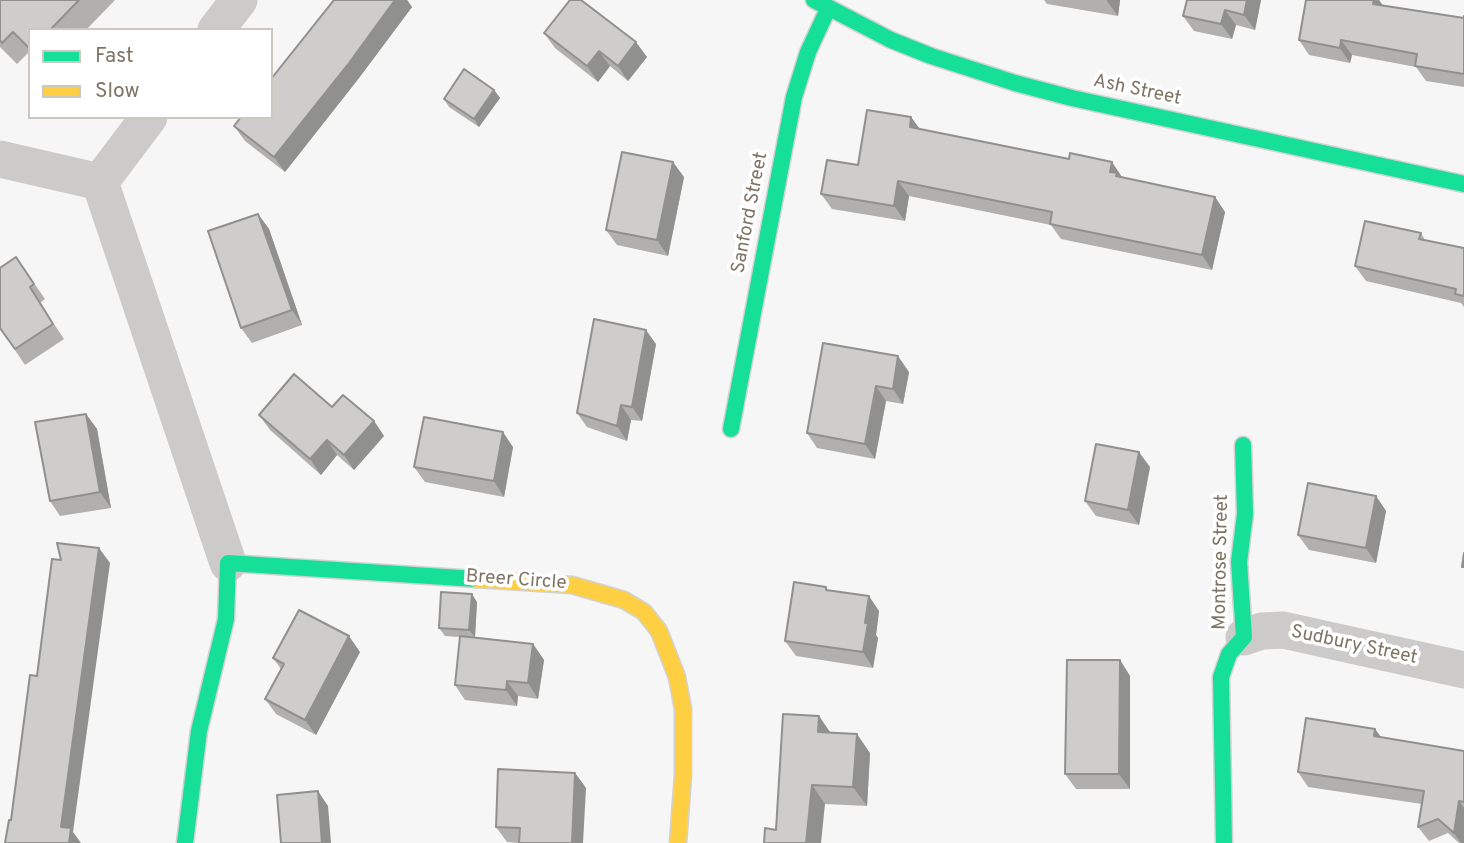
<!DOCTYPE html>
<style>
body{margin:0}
#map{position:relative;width:1464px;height:843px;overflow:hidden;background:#f6f6f7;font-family:Overpass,sans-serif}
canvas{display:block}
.legend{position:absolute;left:28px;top:28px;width:245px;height:91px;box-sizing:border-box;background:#fff;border:2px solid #ccc7c1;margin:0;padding:9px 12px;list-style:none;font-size:21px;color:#7f7464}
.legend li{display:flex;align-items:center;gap:14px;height:35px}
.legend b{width:35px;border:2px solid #ccc7c1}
</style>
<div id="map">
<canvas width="1464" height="843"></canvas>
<ul class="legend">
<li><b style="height:9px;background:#16e098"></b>Fast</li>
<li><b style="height:9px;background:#ffcf43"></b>Slow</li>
</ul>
</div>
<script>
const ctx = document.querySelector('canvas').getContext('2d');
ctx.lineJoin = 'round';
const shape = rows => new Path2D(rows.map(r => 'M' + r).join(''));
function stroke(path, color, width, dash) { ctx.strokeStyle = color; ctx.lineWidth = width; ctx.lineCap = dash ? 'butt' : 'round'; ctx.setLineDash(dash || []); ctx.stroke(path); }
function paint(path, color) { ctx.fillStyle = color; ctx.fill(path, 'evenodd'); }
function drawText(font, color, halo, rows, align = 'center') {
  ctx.font = font + ' Overpass,sans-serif'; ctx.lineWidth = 7; ctx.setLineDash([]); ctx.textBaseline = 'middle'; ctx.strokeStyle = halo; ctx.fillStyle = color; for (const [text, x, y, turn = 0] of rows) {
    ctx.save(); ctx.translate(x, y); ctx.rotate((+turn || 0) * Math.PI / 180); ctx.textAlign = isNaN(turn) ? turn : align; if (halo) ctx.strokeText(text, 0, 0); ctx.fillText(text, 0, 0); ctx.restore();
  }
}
const fast = shape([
 [814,0,891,40,931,56,1015,83,1072,98,1464,184],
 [731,429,794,97,808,52,828,9],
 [185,843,199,731,226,619,228,563,476,579],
 [1224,843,1221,677,1229,654,1244,637,1239,562,1245,514,1243,445]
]);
const slow = shape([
 [476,579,572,585,624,600,644,612,659,631,677,677,683,709,683,775,678,843]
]);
stroke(fast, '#d3d2d2', 19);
stroke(slow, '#d3d2d2', 19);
stroke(shape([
 [216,30,239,0],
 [0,159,100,182],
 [100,182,228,563],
 [100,182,149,117],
 [1244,637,1262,631,1283,630,1464,670]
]), '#cccbc9', 37);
stroke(fast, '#16e098', 16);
stroke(slow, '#ffcf43', 16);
paint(shape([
 [0,0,115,0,86,30,30,30,30,56,28,53,17,64,0,47],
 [334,0,407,0,412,7,359,78,285,172,245,141,234,126],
 [1044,0,1120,0,1118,16,1047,4],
 [1261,0,1255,30,1236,25,1232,39,1194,31,1183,16],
 [1306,0,1379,0,1383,6,1464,18,1464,16,1464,87,1426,81,1416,67,1352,55,1350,63,1309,55,1299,40],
 [544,33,647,57,628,81,610,66,598,82,555,48],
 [494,90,500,98,479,127,449,107,444,99],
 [911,117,919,129,1122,177,1215,197,1225,212,1212,270,1061,239,1051,225,909,196,905,221,832,209,821,194,858,165],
 [684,177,668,256,617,245,606,230],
 [258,214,269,229,302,325,252,343,241,328],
 [1421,233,1425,240,1464,248,1464,307,1461,303,1366,281,1355,266],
 [16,257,45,299,40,303,64,339,25,365,0,328],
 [823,343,909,372,903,404,886,401,875,459,817,448,807,433],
 [656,344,642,421,631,420,627,441,587,427,577,413],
 [332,407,374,421,384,436,354,470,337,455,321,475,270,430,259,415],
 [86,414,97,429,111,508,60,516,50,501],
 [513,447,504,497,425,482,414,467],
 [1150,467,1139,525,1096,516,1085,501],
 [1376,496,1386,511,1376,563,1309,550,1298,535],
 [828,590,879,611,876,635,878,638,873,668,796,656,785,641],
 [477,602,475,637,533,644,544,660,538,699,518,696,517,706,465,700,455,685,460,637,445,636,439,628],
 [360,652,316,735,276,714,265,699,281,669,273,658],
 [1120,660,1130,676,1130,789,1076,789,1065,774],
 [819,716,830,733,870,753,867,806,825,804,776,830],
 [1375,729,1381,737,1464,751,1464,843,1459,843,1448,833,1429,841,1418,827,1422,804,1308,787,1298,772],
 [575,773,586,788,519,843,507,842,496,827]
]), '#b1b0af');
paint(shape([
 [395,0,407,0,412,7,359,78,285,172,274,157],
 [1107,0,1120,0,1118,16,1107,1],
 [1247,0,1261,0,1255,30,1244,15],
 [1374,0,1379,0,1386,10,1373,4],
 [1225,10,1236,25,1232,39,1221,24],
 [1341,40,1352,55,1350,63,1340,48],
 [636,42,647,57,628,81,618,66],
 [599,51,610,66,598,82,587,66],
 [494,90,500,98,479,127,474,119],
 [911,117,922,132,910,127],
 [673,162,684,177,668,256,657,240],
 [1112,162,1122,177,1122,180,1110,172],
 [898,181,909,196,905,221,894,206],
 [1215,197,1225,212,1212,270,1202,255],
 [258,214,269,229,302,325,292,310],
 [646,330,656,344,642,421,632,407],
 [898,356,909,372,903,404,893,389],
 [876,386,886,401,875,459,865,444],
 [621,405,631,420,627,441,617,426],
 [86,414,97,429,111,508,100,492],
 [374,421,384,436,354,470,344,455],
 [503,432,513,447,504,497,494,481],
 [327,440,337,455,321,475,310,459],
 [1139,452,1150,467,1139,525,1128,510],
 [1376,496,1386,511,1376,563,1366,548],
 [99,548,110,563,73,832,81,843,69,843,61,827],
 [472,594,477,602,475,637,469,630],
 [869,596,879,611,876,635,878,638,873,668,863,652,865,623],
 [349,636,360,652,316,735,305,720],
 [533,644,544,660,538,699,528,683],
 [1120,660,1130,676,1130,789,1119,774],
 [507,681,518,696,517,706,506,690],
 [819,716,832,735,818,732],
 [1375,729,1385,743,1374,736],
 [857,734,870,753,867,806,853,787],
 [575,773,586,788,583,843,572,843],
 [812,785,825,804,821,843,806,843],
 [318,791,328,806,331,843,322,843],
 [1459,801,1464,808,1464,843,1461,843,1454,833]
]), '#90908f');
const building = shape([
 [0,0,79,0,50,30,30,30,30,49,13,32,2,43,0,40,0,0],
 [334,0,395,0,349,63,274,157,234,126,241,117,271,117,271,79,334,0],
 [570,0,581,0,636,42,618,66,599,51,587,66,544,33,570,0],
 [1187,0,1247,0,1244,15,1225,10,1221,24,1183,16,1187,0],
 [1306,0,1374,0,1373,4,1464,18,1464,16,1464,74,1415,66,1417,54,1341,40,1340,48,1299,40,1306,0],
 [464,69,494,90,474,119,444,99,464,69],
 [867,110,911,117,910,127,1069,159,1070,153,1112,162,1110,172,1117,173,1116,176,1215,197,1202,255,1050,224,1052,212,898,181,894,206,821,194,827,160,858,165,867,110],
 [622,152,673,162,657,240,606,230,622,152],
 [258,214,292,310,241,328,208,231,258,214],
 [1365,221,1421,233,1419,239,1464,248,1464,296,1455,294,1456,289,1355,266,1365,221],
 [16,257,34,284,30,287,53,324,15,349,0,328,0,268,16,257],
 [594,319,646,330,632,407,621,405,617,426,577,413,594,319],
 [823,343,898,356,893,389,876,386,865,444,807,433,823,343],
 [294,374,332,407,343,395,374,421,344,455,327,440,310,459,259,415,294,374],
 [86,414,100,492,50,501,35,422,86,414],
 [424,417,503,432,494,481,414,467,424,417],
 [1096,444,1139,452,1128,510,1085,501,1096,444],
 [1308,483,1376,496,1366,548,1298,535,1308,483],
 [57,543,99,548,61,827,71,828,69,843,5,843,9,820,11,820,30,675,37,676,52,559,61,560,57,543],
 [1464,553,1464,567,1462,567,1464,553],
 [794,582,826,587,826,590,869,596,865,623,868,623,863,652,785,641,794,582],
 [441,592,472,594,469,630,439,628,441,592],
 [299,610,349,636,305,720,265,699,284,664,273,658,299,610],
 [460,636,533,644,528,683,507,681,506,690,455,685,460,636],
 [1067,660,1120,660,1119,774,1065,774,1067,660],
 [783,714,819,716,818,732,857,734,853,787,812,785,806,843,764,843,765,828,776,830,783,714],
 [1306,718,1375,729,1374,736,1464,751,1464,802,1459,801,1454,833,1438,819,1418,827,1424,791,1298,772,1306,718],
 [498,769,575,773,572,843,519,843,520,828,496,827,498,769],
 [318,791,322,843,281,843,277,795,318,791]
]);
paint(building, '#cecdcc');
stroke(building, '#90908f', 2);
drawText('19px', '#7f7464', '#fff', [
 ["Ash Street",1137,91,12],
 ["Sanford Street",751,213,-79],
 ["Montrose Street",1222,562,-89],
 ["Breer Circle",516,581,4],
 ["Sudbury Street",1354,646,12]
]);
</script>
